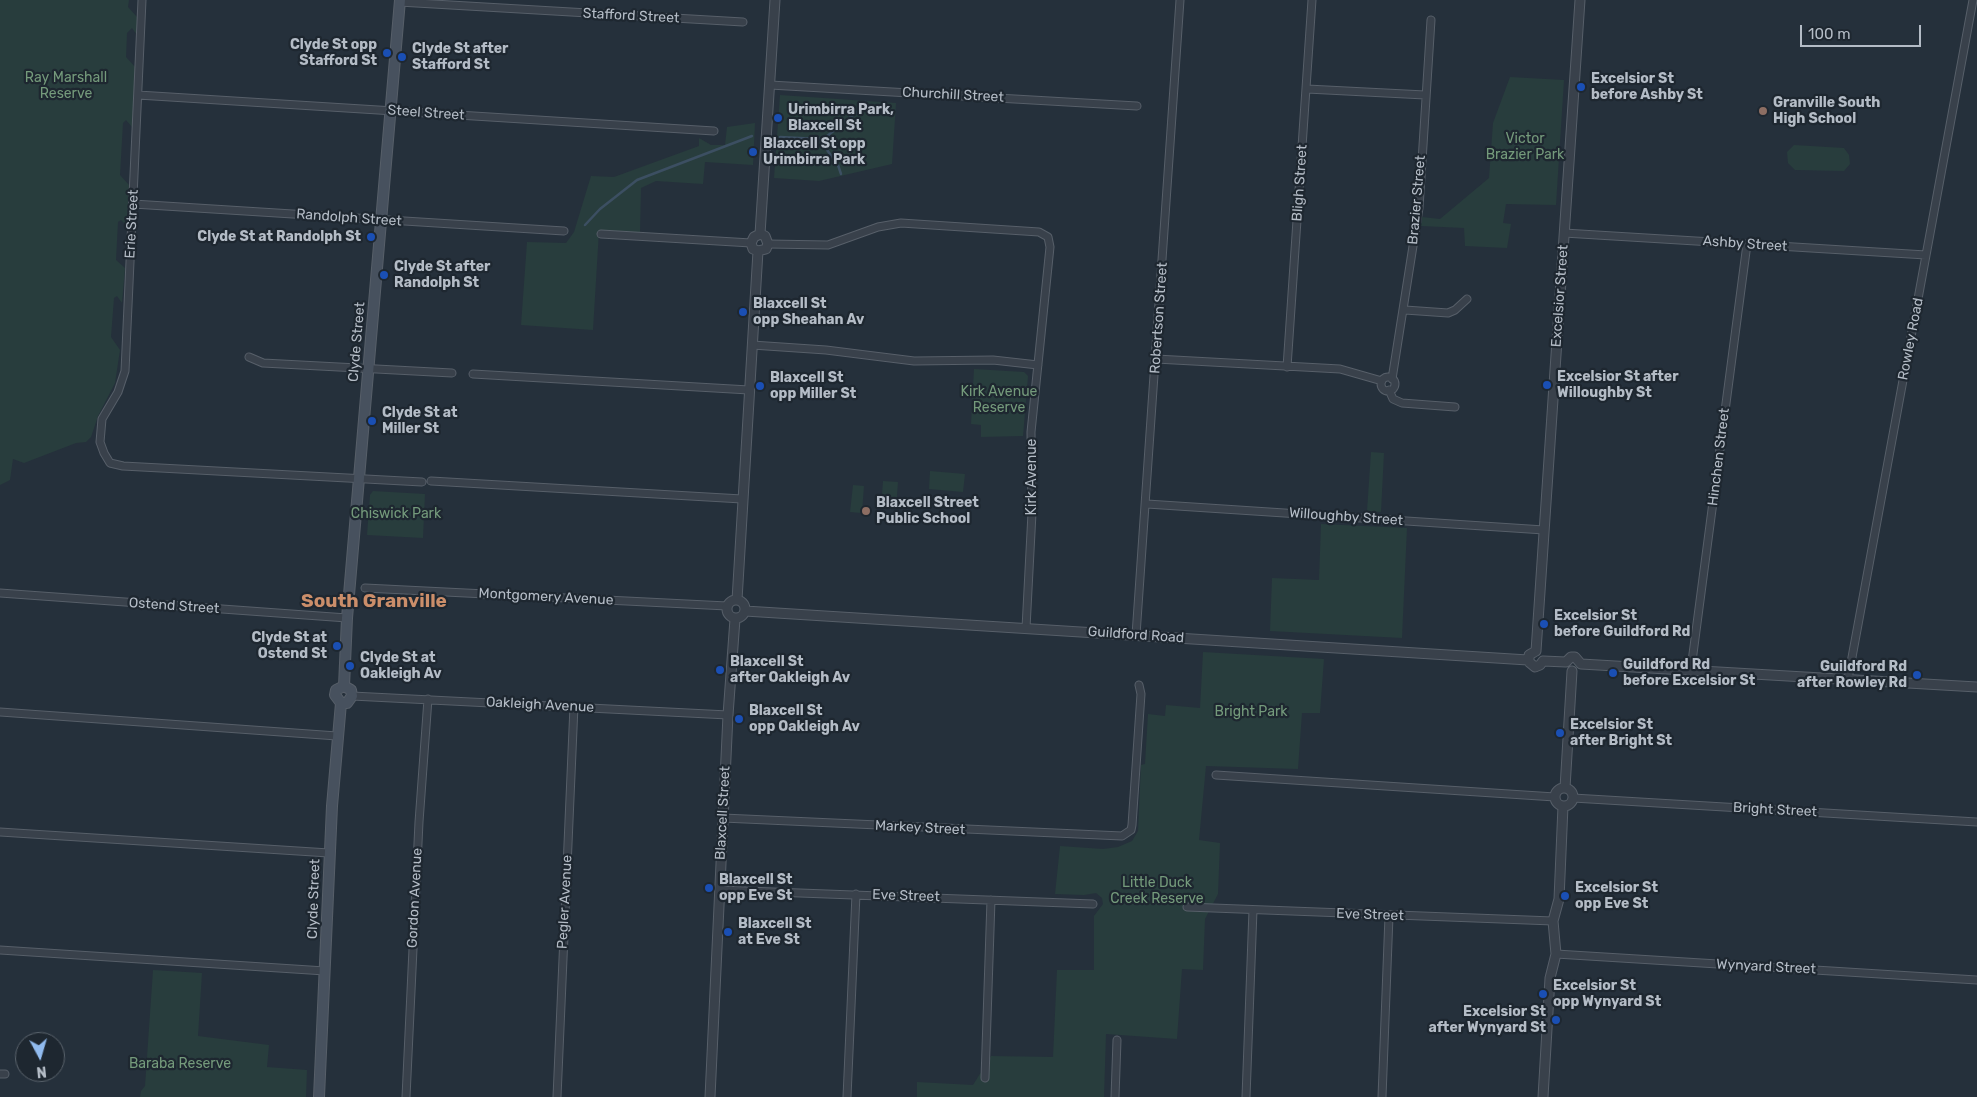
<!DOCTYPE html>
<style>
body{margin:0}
#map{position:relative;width:1977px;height:1097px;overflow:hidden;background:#25303b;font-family:Rubik,sans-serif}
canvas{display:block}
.north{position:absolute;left:15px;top:1032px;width:50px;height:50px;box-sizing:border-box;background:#1e2730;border:1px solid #5a636c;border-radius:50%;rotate:174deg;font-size:14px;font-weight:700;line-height:20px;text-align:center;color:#b4bcc6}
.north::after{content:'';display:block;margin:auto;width:18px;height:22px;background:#91bbef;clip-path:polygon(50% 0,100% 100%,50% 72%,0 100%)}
.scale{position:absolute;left:1800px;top:25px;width:121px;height:22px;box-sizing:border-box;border:2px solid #b4bcc6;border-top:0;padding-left:6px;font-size:15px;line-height:18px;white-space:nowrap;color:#b4bcc6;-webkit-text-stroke:4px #1e2730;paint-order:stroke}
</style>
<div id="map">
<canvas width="1977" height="1097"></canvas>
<div class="north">N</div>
<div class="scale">100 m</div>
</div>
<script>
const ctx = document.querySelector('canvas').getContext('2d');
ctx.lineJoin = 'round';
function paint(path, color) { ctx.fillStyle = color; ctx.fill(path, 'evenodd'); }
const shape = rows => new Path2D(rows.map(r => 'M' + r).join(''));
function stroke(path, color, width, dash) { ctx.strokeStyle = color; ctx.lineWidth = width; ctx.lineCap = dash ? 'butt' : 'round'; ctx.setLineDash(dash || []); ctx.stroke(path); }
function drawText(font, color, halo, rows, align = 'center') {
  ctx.font = font + ' Rubik,sans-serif'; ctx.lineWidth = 4.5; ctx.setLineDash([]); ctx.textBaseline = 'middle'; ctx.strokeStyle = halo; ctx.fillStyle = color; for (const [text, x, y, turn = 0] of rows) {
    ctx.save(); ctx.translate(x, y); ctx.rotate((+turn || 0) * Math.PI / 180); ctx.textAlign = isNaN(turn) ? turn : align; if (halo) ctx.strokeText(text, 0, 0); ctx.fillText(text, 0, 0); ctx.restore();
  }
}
paint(shape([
 [0,0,129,0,128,7,137,17,137,35,132,28,127,33,126,57,136,68,132,127,126,120,123,123,120,175,129,185,127,226,121,220,118,222,116,260,125,268,122,303,117,296,114,298,111,337,120,350,115,383,98,416,91,437,86,442,76,443,24,463,13,459,10,480,0,485],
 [1510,77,1564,80,1556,205,1506,204,1503,223,1511,224,1507,248,1465,246,1464,228,1421,226,1422,217,1440,219,1489,178,1493,123],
 [780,95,896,103,892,164,819,181,774,178],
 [755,123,753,165,705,162,703,184,656,181,641,188,640,233,599,231,593,330,521,325,527,242,566,243,574,232,591,176,614,177,699,146,699,138,711,145,725,145,727,127],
 [1794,145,1844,148,1849,155,1850,164,1844,171,1795,170,1788,163,1787,152],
 [974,369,1024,372,1028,376,1023,436,981,437,981,425,971,424],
 [1371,452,1384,453,1381,512,1367,511],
 [930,471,965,474,963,492,929,489],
 [883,481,898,482,896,509,881,508],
 [853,485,864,486,862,513,850,512],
 [373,491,425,494,423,538,367,535,370,495],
 [1321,524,1407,528,1402,638,1270,631,1272,578,1319,580],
 [1203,652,1324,659,1320,713,1302,713,1298,769,1206,766,1199,840,1220,843,1218,894,1205,919,1203,970,1182,969,1177,1039,1106,1034,1104,1097,917,1097,917,1082,973,1085,991,1056,1053,1057,1057,970,1094,970,1094,916,1103,904,1102,898,1096,893,1084,895,1055,894,1060,846,1103,849,1118,847,1132,841,1138,831,1141,765,1145,764,1148,714,1165,716,1166,705,1200,708],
 [153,970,202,973,198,1036,269,1045,267,1067,307,1070,306,1097,140,1097,141,1091,145,1086]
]), '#283d3d');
stroke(shape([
 [780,137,819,139,826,137,863,107,865,102],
 [819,139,838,165,841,174],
 [585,225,600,209,637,180,752,136]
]), '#3c4f62', 2.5);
const minor = shape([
 [142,0,125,371,118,392,102,419,100,442,104,453,110,463,123,466,422,482],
 [399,2,743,22],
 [770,85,1137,106],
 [1307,89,1425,95],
 [138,95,714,131],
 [133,204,564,231],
 [1564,233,1926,255],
 [601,234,751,243],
 [768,244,828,245,878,227,901,223,1039,232,1048,237,1050,247,1031,432,1032,513,1026,628],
 [1405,310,1448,313,1455,310,1467,299],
 [752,345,826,350,914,361,993,360,1038,365],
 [249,357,263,363,452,373],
 [1156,359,1340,369,1382,381],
 [1287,367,1312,0],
 [473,374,749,390],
 '1381 384a7 7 0 1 1 14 0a7 7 0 1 1-14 0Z',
 [1392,379,1419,208,1431,20],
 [1389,390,1393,399,1402,403,1455,407],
 [431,481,742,499],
 [1147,504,1544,530],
 [365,588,727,606],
 [0,593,347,618],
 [1136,635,1180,0],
 [1691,669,1747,244],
 [1848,679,1973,0],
 [352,696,728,715],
 [0,712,337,736],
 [1216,775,1555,797],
 [1573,798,1977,822],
 [723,818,1122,836,1131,830,1132,825,1141,694,1139,685],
 [0,832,329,853],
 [720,890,1093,904],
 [1187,907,1553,921],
 [0,950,325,971],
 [1556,954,1977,980],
 [0,1074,5,1074],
 [985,1078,991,900],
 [406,1097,419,822,428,699],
 [557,1097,574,706],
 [847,1097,856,894],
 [1115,1097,1117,1040],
 [1246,1097,1253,910],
 [1382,1097,1389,916]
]);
const tertiary = shape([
 [760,234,775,0],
 [758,251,766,249,768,244,765,236,760,234],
 [758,251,753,249,751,243,754,237,760,234],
 '727 609a9 9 0 1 1 18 0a9 9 0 1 1-18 0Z',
 [737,600,758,251],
 [745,611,1528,660],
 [1536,651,1580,0],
 [1536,651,1529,655,1529,662,1535,667,1540,665,1543,661],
 [1543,661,1566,662],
 [1566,662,1571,657,1575,657,1581,664],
 [1581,664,1977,687],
 '1555 797a9 9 0 1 1 18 0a9 9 0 1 1-18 0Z',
 [1565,788,1572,671],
 [710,1097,728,715,735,619],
 [1543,1097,1550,978,1556,954,1553,921,1559,899,1563,806]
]);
const secondary = shape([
 [344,686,347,618,400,0],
 [341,703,347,703,352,696,351,690,344,686],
 [341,703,335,695,336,690,344,686],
 [319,1097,332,806,341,703]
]);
stroke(minor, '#575f69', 9);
stroke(tertiary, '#575f69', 11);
stroke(secondary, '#575f69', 12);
stroke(minor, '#39414b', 7);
stroke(tertiary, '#39414b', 9);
stroke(secondary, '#47515e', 10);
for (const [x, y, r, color] of [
 [387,53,5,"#1a4fb4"],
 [402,57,5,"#1a4fb4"],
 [1581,87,5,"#1a4fb4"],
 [1763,111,5,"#8d6e63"],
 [778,118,5,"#1a4fb4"],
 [753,152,5,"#1a4fb4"],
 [371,237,5,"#1a4fb4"],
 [384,275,5,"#1a4fb4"],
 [743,312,5,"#1a4fb4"],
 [1547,385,5,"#1a4fb4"],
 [760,386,5,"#1a4fb4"],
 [372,421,5,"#1a4fb4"],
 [866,511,5,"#8d6e63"],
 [1544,624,5,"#1a4fb4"],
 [337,646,5,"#1a4fb4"],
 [350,666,5,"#1a4fb4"],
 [720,670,5,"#1a4fb4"],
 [1613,673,5,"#1a4fb4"],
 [1917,675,5,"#1a4fb4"],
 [739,719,5,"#1a4fb4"],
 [1560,733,5,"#1a4fb4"],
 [709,888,5,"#1a4fb4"],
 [1565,896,5,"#1a4fb4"],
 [728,932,5,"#1a4fb4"],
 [1543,994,5,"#1a4fb4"],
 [1556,1020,5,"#1a4fb4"]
]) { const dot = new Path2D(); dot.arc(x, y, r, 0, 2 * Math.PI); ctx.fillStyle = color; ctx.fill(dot); stroke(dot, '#1e2730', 2); }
drawText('14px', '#b4bcc6', '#1e2730', [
 ["Stafford Street",631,16,3],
 ["Churchill Street",953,95,3],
 ["Steel Street",426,113,4],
 ["Bligh Street",1300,183,-86],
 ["Brazier Street",1417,200,-85],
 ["Randolph Street",349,218,4],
 ["Erie Street",132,224,-87],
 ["Ashby Street",1745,244,4],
 ["Excelsior Street",1560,296,-86],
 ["Robertson Street",1159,318,-86],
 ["Rowley Road",1911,339,-79],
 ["Clyde Street",357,342,-85],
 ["Hinchen Street",1719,457,-83],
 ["Kirk Avenue",1032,477,-90],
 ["Willoughby Street",1346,517,4],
 ["Montgomery Avenue",546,597,3],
 ["Ostend Street",174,606,4],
 ["Guildford Road",1136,635,4],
 ["Oakleigh Avenue",540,705,3],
 ["Bright Street",1775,810,3],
 ["Blaxcell Street",723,813,-87],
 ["Markey Street",920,828,3],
 ["Eve Street",906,896,2],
 ["Gordon Avenue",415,898,-87],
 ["Clyde Street",314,899,-88],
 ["Pegler Avenue",565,902,-87],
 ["Eve Street",1370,915,2],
 ["Wynyard Street",1766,967,3]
]);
drawText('bold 14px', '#b4bcc6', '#1e2730', [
 ["Clyde St opp",377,45,"right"],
 ["Stafford St",377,61,"right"],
 ["Clyde St after",412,49],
 ["Stafford St",412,65],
 ["Excelsior St",1591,79],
 ["before Ashby St",1591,95],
 ["Granville South",1773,103],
 ["High School",1773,119],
 ["Urimbirra Park,",788,110],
 ["Blaxcell St",788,126],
 ["Blaxcell St opp",763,144],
 ["Urimbirra Park",763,160],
 ["Clyde St at Randolph St",361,237,"right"],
 ["Clyde St after",394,267],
 ["Randolph St",394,283],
 ["Blaxcell St",753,304],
 ["opp Sheahan Av",753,320],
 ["Excelsior St after",1557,377],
 ["Willoughby St",1557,393],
 ["Blaxcell St",770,378],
 ["opp Miller St",770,394],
 ["Clyde St at",382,413],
 ["Miller St",382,429],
 ["Blaxcell Street",876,503],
 ["Public School",876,519],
 ["Excelsior St",1554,616],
 ["before Guildford Rd",1554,632],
 ["Clyde St at",327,638,"right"],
 ["Ostend St",327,654,"right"],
 ["Clyde St at",360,658],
 ["Oakleigh Av",360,674],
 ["Blaxcell St",730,662],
 ["after Oakleigh Av",730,678],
 ["Guildford Rd",1623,665],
 ["before Excelsior St",1623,681],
 ["Guildford Rd",1907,667,"right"],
 ["after Rowley Rd",1907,683,"right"],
 ["Blaxcell St",749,711],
 ["opp Oakleigh Av",749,727],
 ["Excelsior St",1570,725],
 ["after Bright St",1570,741],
 ["Blaxcell St",719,880],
 ["opp Eve St",719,896],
 ["Excelsior St",1575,888],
 ["opp Eve St",1575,904],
 ["Blaxcell St",738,924],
 ["at Eve St",738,940],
 ["Excelsior St",1553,986],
 ["opp Wynyard St",1553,1002],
 ["Excelsior St",1546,1012,"right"],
 ["after Wynyard St",1546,1028,"right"]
], 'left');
drawText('14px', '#749a7b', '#1e2730', [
 ["Ray Marshall",66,78],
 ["Reserve",66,94],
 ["Victor",1525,139],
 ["Brazier Park",1525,155],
 ["Kirk Avenue",999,392],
 ["Reserve",999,408],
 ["Chiswick Park",396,514],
 ["Bright Park",1251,712],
 ["Little Duck",1157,883],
 ["Creek Reserve",1157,899],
 ["Baraba Reserve",180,1064]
]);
drawText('bold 19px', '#cb8e6a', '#1e2730', [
 ["South Granville",374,602]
]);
</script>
